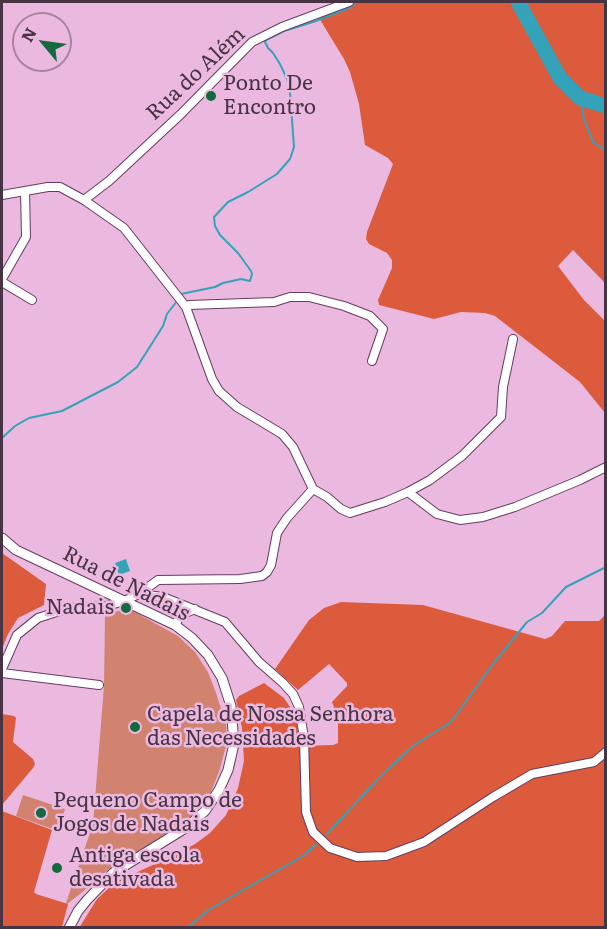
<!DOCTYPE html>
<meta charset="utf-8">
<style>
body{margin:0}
#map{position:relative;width:607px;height:929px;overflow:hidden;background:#ebb9e0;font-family:Literata,serif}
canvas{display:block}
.frame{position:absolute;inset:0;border:3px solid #473343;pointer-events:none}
.north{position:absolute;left:12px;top:12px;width:60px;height:60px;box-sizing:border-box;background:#ebb9e0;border:2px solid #a983a1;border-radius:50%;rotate:299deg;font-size:16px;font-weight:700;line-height:24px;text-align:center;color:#473343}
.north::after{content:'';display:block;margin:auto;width:21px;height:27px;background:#136a3c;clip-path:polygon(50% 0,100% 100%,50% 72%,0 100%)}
</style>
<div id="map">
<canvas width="607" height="929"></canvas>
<div class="frame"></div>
<div class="north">N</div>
</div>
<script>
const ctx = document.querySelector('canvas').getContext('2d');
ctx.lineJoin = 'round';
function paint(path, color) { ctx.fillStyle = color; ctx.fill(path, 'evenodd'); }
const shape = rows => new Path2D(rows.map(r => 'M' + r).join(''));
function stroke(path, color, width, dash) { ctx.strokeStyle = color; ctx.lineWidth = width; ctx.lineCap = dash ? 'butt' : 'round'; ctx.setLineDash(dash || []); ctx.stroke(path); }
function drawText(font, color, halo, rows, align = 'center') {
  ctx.font = font + ' Literata,serif'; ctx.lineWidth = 5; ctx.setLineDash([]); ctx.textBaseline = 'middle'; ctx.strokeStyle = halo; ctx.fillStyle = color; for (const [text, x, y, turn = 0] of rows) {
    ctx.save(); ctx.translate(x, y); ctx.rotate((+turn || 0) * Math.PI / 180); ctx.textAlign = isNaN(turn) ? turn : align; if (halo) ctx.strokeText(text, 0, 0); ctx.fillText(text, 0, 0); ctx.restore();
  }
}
paint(shape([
 [131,610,178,636,195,652,208,672,216,693,226,724,227,742,220,769,209,797,191,816,157,840,110,868,80,894,67,904,66,903,93,824,104,686,105,614,118,611],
 [23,795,65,809,58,831,16,816]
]), '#d28370');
paint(shape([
 [353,2,605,2,605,283,573,250,558,266,584,300,605,321,605,413,580,382,495,316,485,313,461,312,434,319,379,305,378,300,392,268,392,260,387,253,369,244,366,239,367,232,393,164,388,158,365,145,359,104,350,72,344,59,319,18,320,15],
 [2,553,46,584,44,605,18,618,8,634,2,649],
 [341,602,423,605,545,639,552,636,565,621,599,621,605,615,605,927,79,928,97,899,111,886,120,880,181,852,195,844,210,833,226,815,238,788,244,761,242,728,236,700,239,696,264,683,284,698,292,710,297,721,300,746,333,745,338,743,338,717,332,702,347,686,347,683,329,664,298,690,275,669,309,620,324,608],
 [2,714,14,716,16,718,13,742,33,759,35,764,33,768,2,805],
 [2,811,52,830,34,892,36,894,68,904,62,927,2,927]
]), '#dd5b3d');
paint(shape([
 [126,559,130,571,119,575,115,563]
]), '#34a2b8');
stroke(shape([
 [580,98,584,119,593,142,606,151],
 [181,294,215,287,223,283,241,279,250,281,252,274,251,271,238,253,220,235,215,226,214,217,228,202,248,192,277,174,290,159,294,147,290,93,287,79,280,64,273,53,268,48,265,42,266,40,284,31,316,21,349,8,357,2],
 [2,438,15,426,29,418,62,411,118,382,137,367,163,326,167,314,177,301],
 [326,835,381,776,413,746,451,722,493,664,527,622,542,613,566,587,606,567],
 [187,928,210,909,303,856,318,843]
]), '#34a2b8', 2);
stroke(shape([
 [518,2,560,78,580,98,606,106]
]), '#34a2b8', 15);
const minor = shape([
 [2,195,48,187,60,187,84,200,124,228,186,307,212,379,219,391,237,407,282,434,293,447,313,489],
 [84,200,109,181,181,114,252,42,282,27,349,2],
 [2,279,26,237,25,191],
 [2,282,32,300],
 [186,307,189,305,274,302,290,297,309,297,344,306,370,316,383,329,372,361],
 [313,489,327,497,341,509,350,513,385,502,408,492,430,480,462,456,501,417,503,387,513,339],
 [408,492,437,514,460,520,483,517,515,507,580,480,606,467],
 [139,594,158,580,240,579,262,576,267,572,271,565,277,533,287,518,313,489],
 [175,625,181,615,195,609],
 [2,669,17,635,38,618,69,608,107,606,124,601,139,594,163,597,225,622,259,662,283,683,293,694,299,707,304,738,306,812,313,832,330,848,357,857,386,856,424,842,493,797,532,774,594,762,606,752],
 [2,673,99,685]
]);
const tertiary = shape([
 [2,538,16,550,175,625,192,638,208,655,222,678,231,706,234,744,228,770,219,790,205,811,187,827,113,873,87,900,78,911,69,928]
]);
stroke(minor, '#663c5e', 10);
stroke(tertiary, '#663c5e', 11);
stroke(minor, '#fff', 8);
stroke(tertiary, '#fff', 9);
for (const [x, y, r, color] of [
 [211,96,6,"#136a3c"],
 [126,608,6,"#136a3c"],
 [135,727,6,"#136a3c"],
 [41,813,6,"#136a3c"],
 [57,868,6,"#136a3c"]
]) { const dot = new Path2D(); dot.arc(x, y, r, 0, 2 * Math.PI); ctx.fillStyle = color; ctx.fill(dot); stroke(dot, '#ebb9e0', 2); }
drawText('21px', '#473343', '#ebb9e0', [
 ["Rua do Além",196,74,-43],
 ["Rua de Nadais",126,584,27]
]);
drawText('21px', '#473343', '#ebb9e0', [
 ["Ponto De",223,84],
 ["Encontro",223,108],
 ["Nadais",114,608,"right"],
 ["Capela de Nossa Senhora",147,715],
 ["das Necessidades",147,739],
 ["Pequeno Campo de",53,801],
 ["Jogos de Nadais",53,825],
 ["Antiga escola",69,856],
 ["desativada",69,880]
], 'left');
</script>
